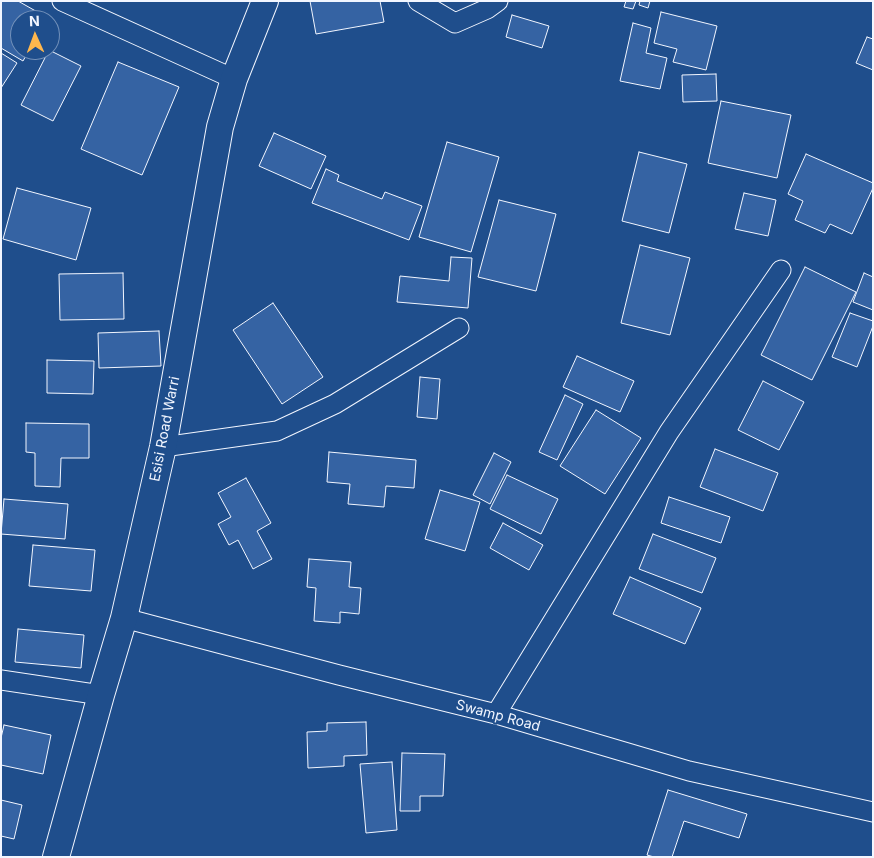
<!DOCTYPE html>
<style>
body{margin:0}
#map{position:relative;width:874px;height:858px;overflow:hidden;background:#1f4e8c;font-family:Inter,sans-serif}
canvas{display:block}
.frame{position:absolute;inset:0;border:2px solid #f2f6ff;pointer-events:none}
.north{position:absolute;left:10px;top:10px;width:50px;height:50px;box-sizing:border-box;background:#1f4e8c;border:1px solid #7391ba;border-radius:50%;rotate:358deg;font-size:14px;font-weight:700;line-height:20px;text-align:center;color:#f2f6ff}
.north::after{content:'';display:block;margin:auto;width:18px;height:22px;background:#ffb74d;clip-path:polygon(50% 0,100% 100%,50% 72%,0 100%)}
</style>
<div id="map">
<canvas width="874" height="858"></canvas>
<div class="frame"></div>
<div class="north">N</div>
</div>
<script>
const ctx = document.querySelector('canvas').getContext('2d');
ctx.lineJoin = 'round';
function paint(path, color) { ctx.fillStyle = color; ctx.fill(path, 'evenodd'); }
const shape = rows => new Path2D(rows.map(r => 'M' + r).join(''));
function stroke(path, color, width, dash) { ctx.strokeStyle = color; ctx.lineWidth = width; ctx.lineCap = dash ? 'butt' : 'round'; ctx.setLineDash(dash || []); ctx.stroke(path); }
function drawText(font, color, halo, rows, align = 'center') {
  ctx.font = font + ' Inter,sans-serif'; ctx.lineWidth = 4; ctx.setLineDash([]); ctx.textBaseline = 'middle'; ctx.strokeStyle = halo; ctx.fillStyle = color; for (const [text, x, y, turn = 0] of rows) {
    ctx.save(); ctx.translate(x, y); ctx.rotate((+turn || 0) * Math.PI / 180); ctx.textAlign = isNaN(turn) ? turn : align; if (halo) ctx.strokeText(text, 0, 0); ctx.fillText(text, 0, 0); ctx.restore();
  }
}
const building = shape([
 [1,1,18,1,48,18,47,20,20,20,20,50,29,50,23,61,1,48,1,1],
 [310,1,380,1,384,22,316,34,310,1],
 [626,1,636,1,633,9,624,7,626,1],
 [640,1,650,1,648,8,639,5,640,1],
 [661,12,717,26,706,70,673,62,677,49,654,43,661,12],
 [512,15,549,26,542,48,506,37,512,15],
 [633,23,651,28,646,53,667,58,660,89,620,81,633,23],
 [867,37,873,39,873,70,856,63,867,37],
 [49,50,81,66,53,121,21,105,49,50],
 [1,53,17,63,1,88,1,53],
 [118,62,179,87,142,175,81,149,118,62],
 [716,74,717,101,683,102,682,75,716,74],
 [721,101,791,115,777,178,708,163,721,101],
 [274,133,326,156,311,189,259,166,274,133],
 [447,142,499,157,471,252,419,237,447,142],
 [639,152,687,164,669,233,622,221,639,152],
 [806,154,873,183,873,188,852,234,830,224,825,233,795,220,803,201,788,194,806,154],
 [326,169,339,175,337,181,382,199,385,192,422,206,409,240,312,203,326,169],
 [17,188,91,208,76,260,3,239,17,188],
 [744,193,776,200,768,236,735,229,744,193],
 [499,200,556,214,536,291,478,277,499,200],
 [640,245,690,258,670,335,621,323,640,245],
 [451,257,472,258,468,308,397,302,400,276,449,281,451,257],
 [805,267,856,292,812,380,761,355,805,267],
 [123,273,124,319,60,320,59,274,123,273],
 [864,273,873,277,873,310,853,302,864,273],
 [273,303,323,377,282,404,233,330,273,303],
 [850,313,873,321,873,326,857,367,832,357,850,313],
 [159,331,161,366,99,368,98,333,159,331],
 [577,356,634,381,620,412,563,387,577,356],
 [47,360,94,361,93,394,47,393,47,360],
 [420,377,440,379,437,419,417,417,420,377],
 [763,381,804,402,779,450,738,430,763,381],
 [565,395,583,404,557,460,539,452,565,395],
 [596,410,641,438,605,494,560,466,596,410],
 [26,423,89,424,89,458,61,458,60,487,35,486,35,453,26,452,26,423],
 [715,449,778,473,763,511,700,487,715,449],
 [329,452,416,460,414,488,386,486,384,507,348,504,350,484,327,482,329,452],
 [494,453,511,462,490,504,473,495,494,453],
 [507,475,558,499,541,534,490,509,507,475],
 [246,478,271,523,257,531,272,559,253,569,238,540,229,545,218,524,231,517,218,493,246,478],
 [440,490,480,502,465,551,425,539,440,490],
 [669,497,730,517,721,543,661,523,669,497],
 [4,499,68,504,65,539,1,534,4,499],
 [503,523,543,545,529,570,490,548,503,523],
 [653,534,716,558,702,593,639,569,653,534],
 [33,545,95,550,91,591,29,586,33,545],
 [309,559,351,562,349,587,361,588,359,614,340,612,340,623,314,621,316,588,307,587,309,559],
 [630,577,701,608,685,644,613,614,630,577],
 [18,629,84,635,81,668,15,662,18,629],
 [366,722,367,755,344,756,344,766,308,768,307,732,327,731,327,723,366,722],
 [4,725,51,735,43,774,1,765,1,738,4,725],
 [402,753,445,754,443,796,420,796,420,811,400,811,402,753],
 [392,762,397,830,366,833,360,764,392,762],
 [668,790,747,814,739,838,684,821,672,857,654,857,647,855,668,790],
 [1,800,22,805,14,839,1,836,1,800]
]);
paint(building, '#3563a3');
stroke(building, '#f2f6ff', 1);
const street = shape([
 [62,1,234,79],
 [418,1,455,23,487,9,498,1],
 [163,447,277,431,335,404,459,328],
 [124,618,339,675,496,714,689,771,873,812],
 [1,680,101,695],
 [496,714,669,432,781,270]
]);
const secondary = shape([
 [56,857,101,695,124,618,163,447,220,127,234,79,265,1]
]);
stroke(street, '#f2f6ff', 21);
stroke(secondary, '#f2f6ff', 28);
stroke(street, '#1f4e8c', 19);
stroke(secondary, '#1f4e8c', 26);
drawText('14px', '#f2f6ff', '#1f4e8c', [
 ["Esisi Road Warri",165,429,-79],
 ["Swamp Road",498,716,15]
]);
</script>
